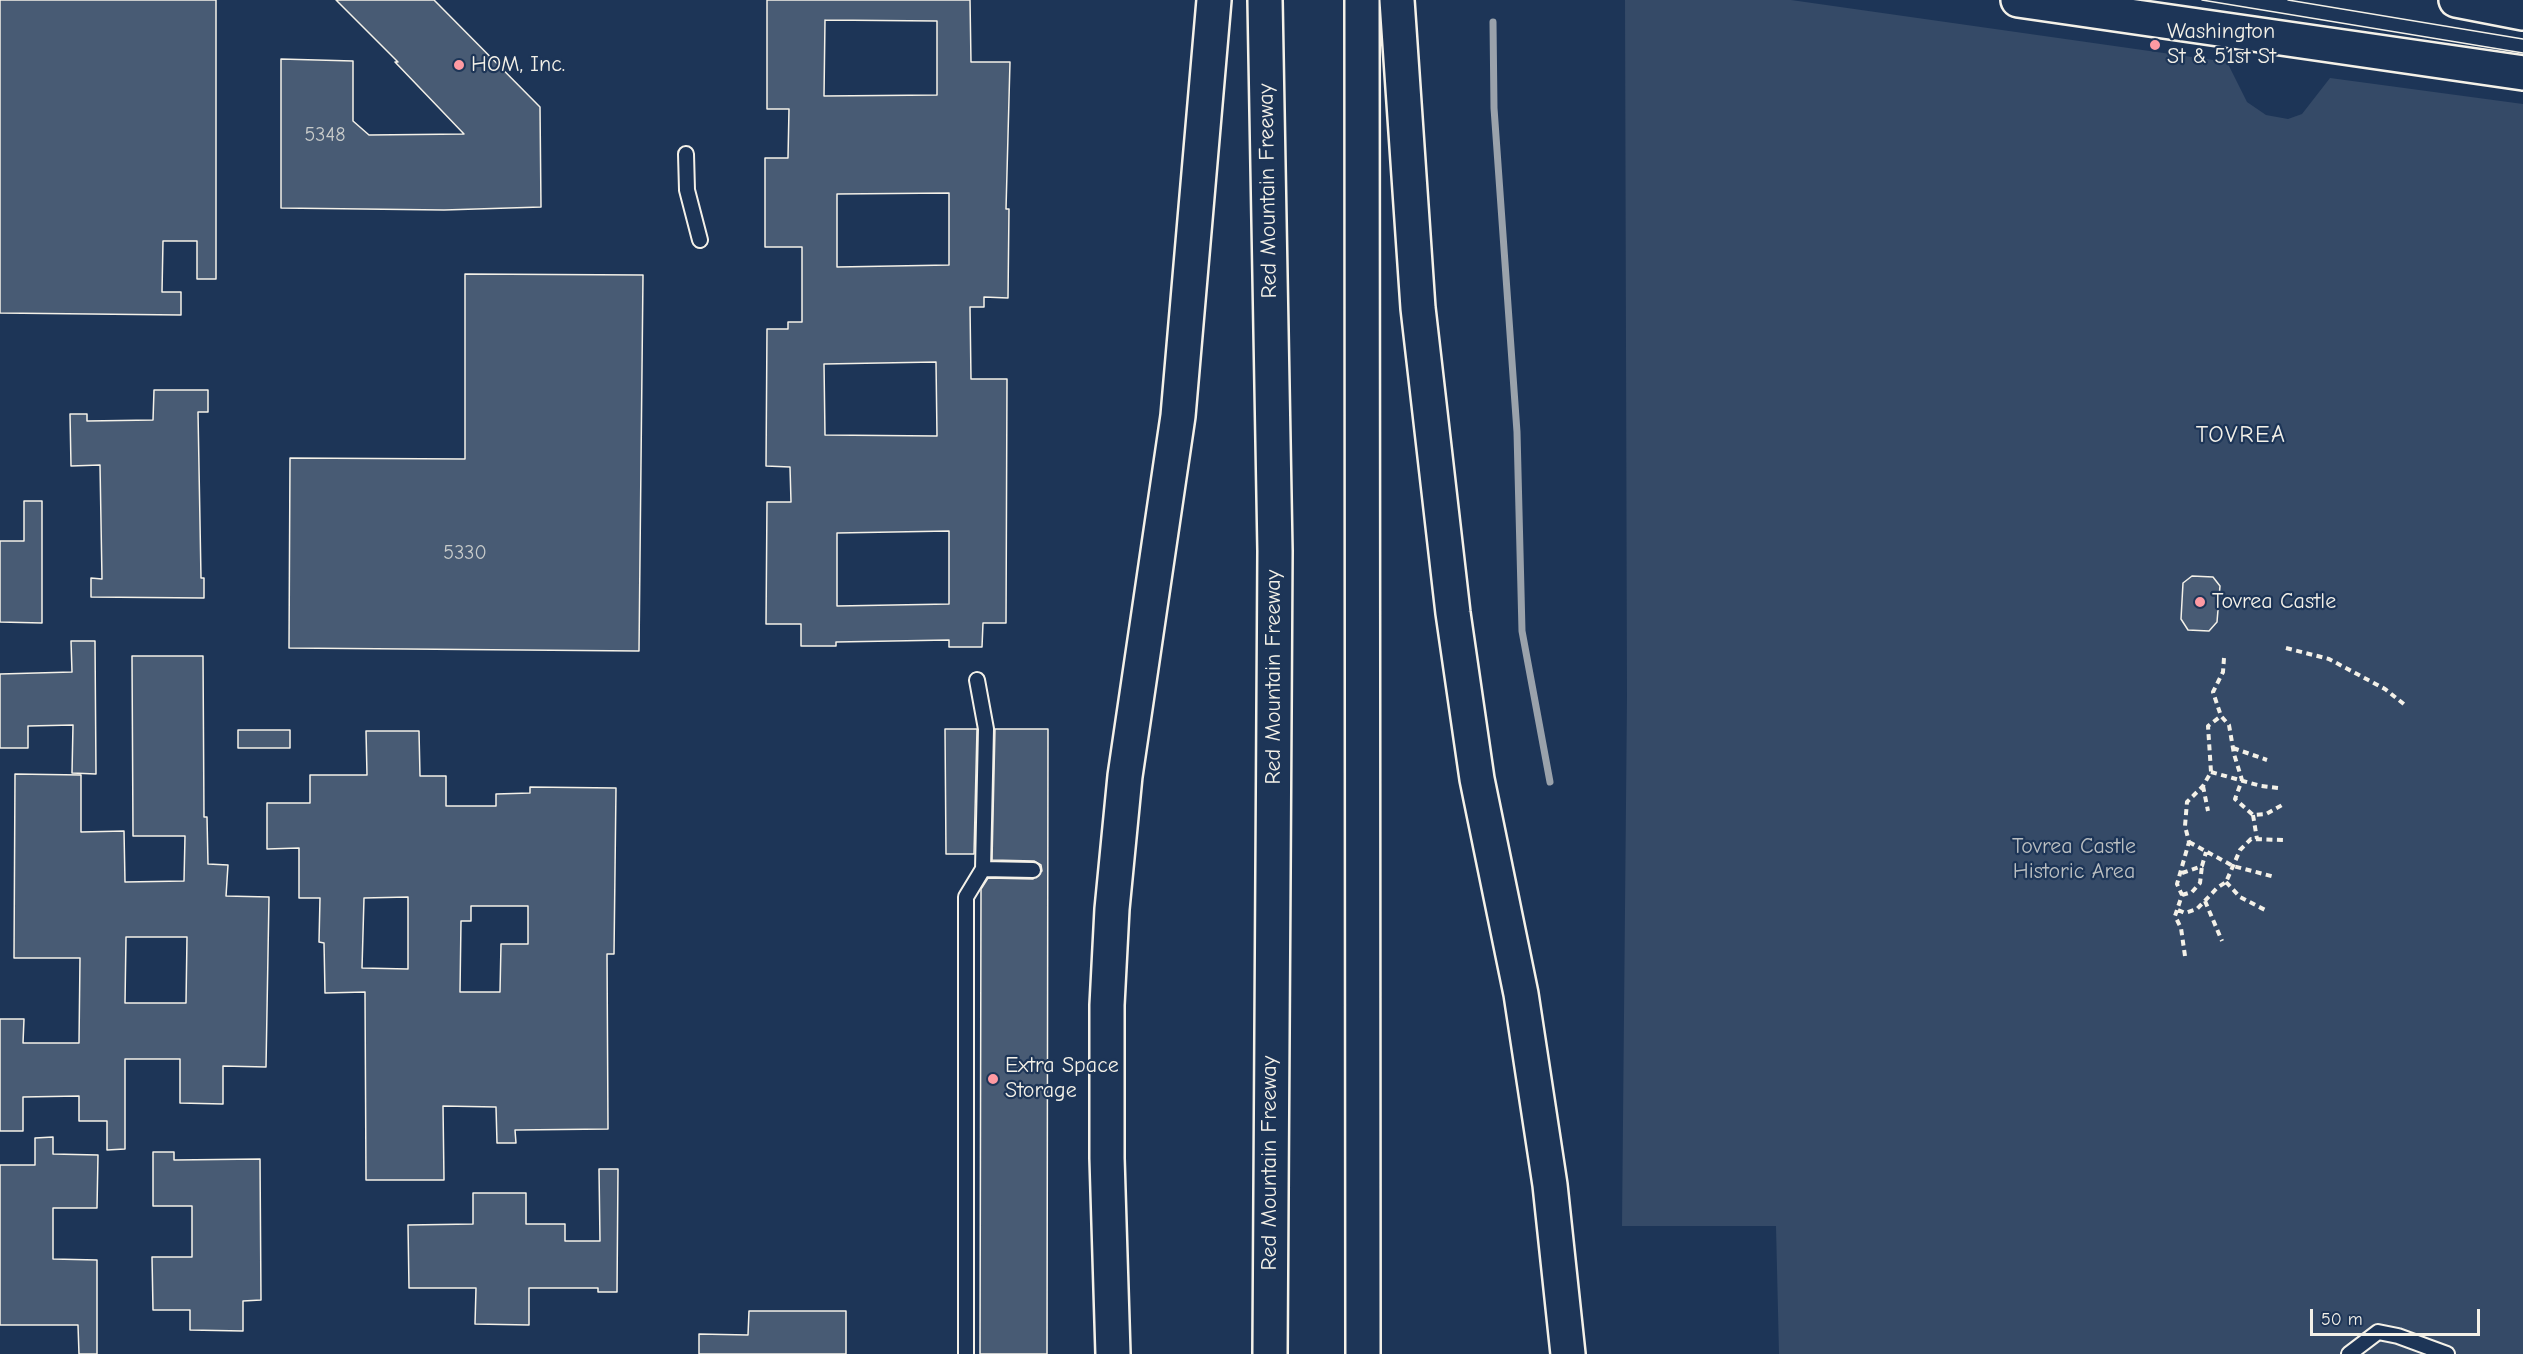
<!DOCTYPE html>
<style>
body{margin:0}
#map{position:relative;width:2523px;height:1354px;overflow:hidden;background:#1d3557;font-family:"Comic Neue",sans-serif}
canvas{display:block}
.scale{position:absolute;left:2310px;top:1309px;width:170px;height:27px;box-sizing:border-box;border:3px solid #f4f1e8;border-top:0;padding-left:8px;font-size:18px;line-height:21px;white-space:nowrap;color:#f4f1e8;-webkit-text-stroke:4px #1d3557;paint-order:stroke}
</style>
<div id="map">
<canvas width="2523" height="1354"></canvas>
<div class="scale">50 m</div>
</div>
<script>
const ctx = document.querySelector('canvas').getContext('2d');
ctx.lineJoin = 'round';
function paint(path, color) { ctx.fillStyle = color; ctx.fill(path, 'evenodd'); }
const shape = rows => new Path2D(rows.map(r => 'M' + r).join(''));
function stroke(path, color, width, dash) { ctx.strokeStyle = color; ctx.lineWidth = width; ctx.lineCap = dash ? 'butt' : 'round'; ctx.setLineDash(dash || []); ctx.stroke(path); }
function drawText(font, color, halo, rows, align = 'center') {
  ctx.font = font + ' "Comic Neue",sans-serif'; ctx.lineWidth = 4.5; ctx.setLineDash([]); ctx.textBaseline = 'middle'; ctx.strokeStyle = halo; ctx.fillStyle = color; for (const [text, x, y, turn = 0] of rows) {
    ctx.save(); ctx.translate(x, y); ctx.rotate((+turn || 0) * Math.PI / 180); ctx.textAlign = isNaN(turn) ? turn : align; if (halo) ctx.strokeText(text, 0, 0); ctx.fillText(text, 0, 0); ctx.restore();
  }
}
paint(shape([
 [1625,0,1791,0,2227,62,2247,102,2266,115,2288,119,2302,114,2330,78,2523,104,2523,1354,1779,1354,1776,1226,1622,1226,1627,696]
]), '#354a67');
stroke(shape([
 [1493,22,1494,108,1517,432,1522,631,1550,782]
]), '#9aa2ab', 7);
const building = shape([
 [0,0,216,0,216,279,197,279,197,241,163,241,162,292,181,292,181,315,0,313,0,0],
 [336,0,434,0,540,107,541,207,444,210,281,208,281,59,353,61,353,121,369,135,464,134,395,62,398,62,336,0],
 [767,0,970,0,971,62,1010,62,1006,209,1009,209,1008,298,984,297,984,307,970,307,971,379,1007,379,1006,623,983,623,982,647,949,647,949,640,836,642,836,646,801,646,801,624,766,624,767,502,791,502,790,467,766,466,767,329,788,329,788,322,802,322,802,247,765,247,765,158,788,158,789,109,767,109,767,0],
 [825,20,937,21,937,95,824,96,825,20],
 [949,193,949,265,837,267,837,194,949,193],
 [936,362,937,436,825,435,824,364,936,362],
 [949,531,949,604,837,606,837,533,949,531],
 [465,274,643,275,639,651,289,648,290,458,465,459,465,274],
 [154,390,208,390,208,412,198,412,201,578,204,578,204,598,91,597,91,578,102,579,100,465,71,466,70,414,87,414,87,421,153,420,154,390],
 [24,501,42,501,42,623,0,622,0,541,24,541,24,501],
 [2192,576,2213,577,2220,586,2217,622,2209,631,2188,630,2181,619,2183,583,2192,576],
 [71,641,95,641,96,774,72,773,73,725,28,726,28,748,0,748,0,674,72,672,71,641],
 [132,656,203,656,204,817,207,817,208,864,228,865,226,896,269,897,266,1067,223,1066,223,1104,180,1103,180,1059,125,1059,125,1149,107,1150,107,1121,79,1121,79,1096,23,1097,23,1131,0,1131,0,1019,24,1019,23,1043,79,1043,80,958,14,958,15,774,81,775,81,832,124,831,125,882,184,881,185,836,133,836,132,656],
 [126,937,187,937,186,1003,125,1003,126,937],
 [945,729,977,729,974,854,946,854,945,729],
 [995,729,1048,729,1047,1354,980,1354,981,889,988,878,1033,879,1042,871,1041,865,1034,861,992,860,995,729],
 [238,730,290,730,290,748,238,748,238,730],
 [366,731,419,731,420,776,446,776,446,806,496,806,496,794,530,793,530,787,616,788,614,954,607,954,608,1129,515,1130,516,1143,497,1143,496,1107,443,1106,444,1180,366,1180,365,992,325,993,324,943,319,942,320,898,299,898,299,848,267,849,267,803,310,803,310,775,367,775,366,731],
 [408,897,408,969,362,968,364,898,408,897],
 [471,906,528,906,528,944,501,944,500,992,460,992,461,921,471,921,471,906],
 [53,1137,53,1154,98,1155,97,1208,53,1208,53,1259,97,1260,97,1354,79,1354,78,1325,0,1325,0,1165,35,1165,35,1138,53,1137],
 [153,1152,174,1152,174,1160,260,1159,261,1300,243,1301,243,1331,190,1330,190,1310,153,1310,152,1257,192,1257,192,1206,153,1206,153,1152],
 [599,1169,618,1169,617,1292,598,1292,598,1288,529,1288,529,1325,475,1324,476,1288,409,1288,408,1225,473,1224,473,1193,526,1193,526,1224,565,1224,565,1241,600,1241,599,1169],
 [749,1311,846,1311,846,1354,699,1354,699,1334,748,1335,749,1311]
]);
paint(building, '#485b74');
stroke(building, '#f4f1e8', 1.5);
const service = shape([
 [686,154,687,190,700,240],
 [983,869,1033,870],
 [966,1354,966,897,983,869,986,729,977,680],
 [2349,1354,2378,1332,2398,1336,2447,1354]
]);
const primary = shape([
 [2018,0,2523,73],
 [2456,0,2523,13]
]);
const motorway = shape([
 [1265,0,1275,551,1270,1354],
 [1362,0,1363,1354],
 [1397,0,1418,308,1453,613,1477,779,1521,994,1550,1185,1568,1354],
 [1113,1354,1107,1158,1107,1005,1112,909,1125,776,1178,416,1214,0]
]);
stroke(service, '#f4f1e8', 18);
stroke(primary, '#f4f1e8', 38);
stroke(motorway, '#f4f1e8', 38);
stroke(shape([
 [2286,648,2329,659,2385,689,2405,705],
 [2224,658,2223,672,2213,692,2221,716,2229,725,2234,754,2242,780,2235,799,2253,815,2266,814,2284,804],
 [2233,748,2267,760],
 [2211,772,2261,786,2278,788],
 [2203,786,2208,811],
 [2253,815,2257,839],
 [2189,842,2233,866,2275,877],
 [2182,873,2202,866,2206,852],
 [2226,882,2240,897,2267,911],
 [2182,895,2192,892,2200,883,2202,866],
 [2205,901,2222,941],
 [2178,910,2185,913,2197,909,2217,888,2226,882,2240,850,2251,839,2283,840],
 [2185,956,2181,928,2175,916,2182,895,2177,884,2189,842,2185,826,2187,802,2203,786,2211,772,2208,726,2221,716]
]), '#f4f1e8', 4, [6, 4.5]);
stroke(service, '#1d3557', 14);
stroke(primary, '#1d3557', 33);
stroke(motorway, '#1d3557', 33);
stroke(shape([
 [2202,0,2523,53],
 [2288,0,2523,39]
]), '#f4f1e8', 1.5);
for (const [x, y, r, color] of [
 [2155,45,6,"#ff9aa2"],
 [459,65,6,"#ff9aa2"],
 [2200,602,6,"#ff9aa2"],
 [993,1079,6,"#ff9aa2"]
]) { const dot = new Path2D(); dot.arc(x, y, r, 0, 2 * Math.PI); ctx.fillStyle = color; ctx.fill(dot); stroke(dot, '#1d3557', 2); }
drawText('20px', '#c9cccb', null, [
 ["5348",325,135],
 ["5330",465,553]
]);
drawText('22px', '#f4f1e8', '#1d3557', [
 ["Washington",2167,32],
 ["St & 51st St",2167,57],
 ["HOM, Inc.",471,65],
 ["Tovrea Castle",2212,602],
 ["Extra Space",1005,1066],
 ["Storage",1005,1091]
], 'left');
drawText('22px', '#f4f1e8', '#1d3557', [
 ["Red Mountain Freeway",1268,191,-91],
 ["Red Mountain Freeway",1274,677,-90],
 ["Red Mountain Freeway",1270,1163,-90]
]);
drawText('22px', '#bbbfc1', '#1d3557', [
 ["Tovrea Castle",2074,847],
 ["Historic Area",2074,872]
]);
ctx.letterSpacing = '1.5px';
drawText('24px', '#f4f1e8', '#1d3557', [
 ["TOVREA",2241,435]
]);
ctx.letterSpacing = '0px';
</script>
